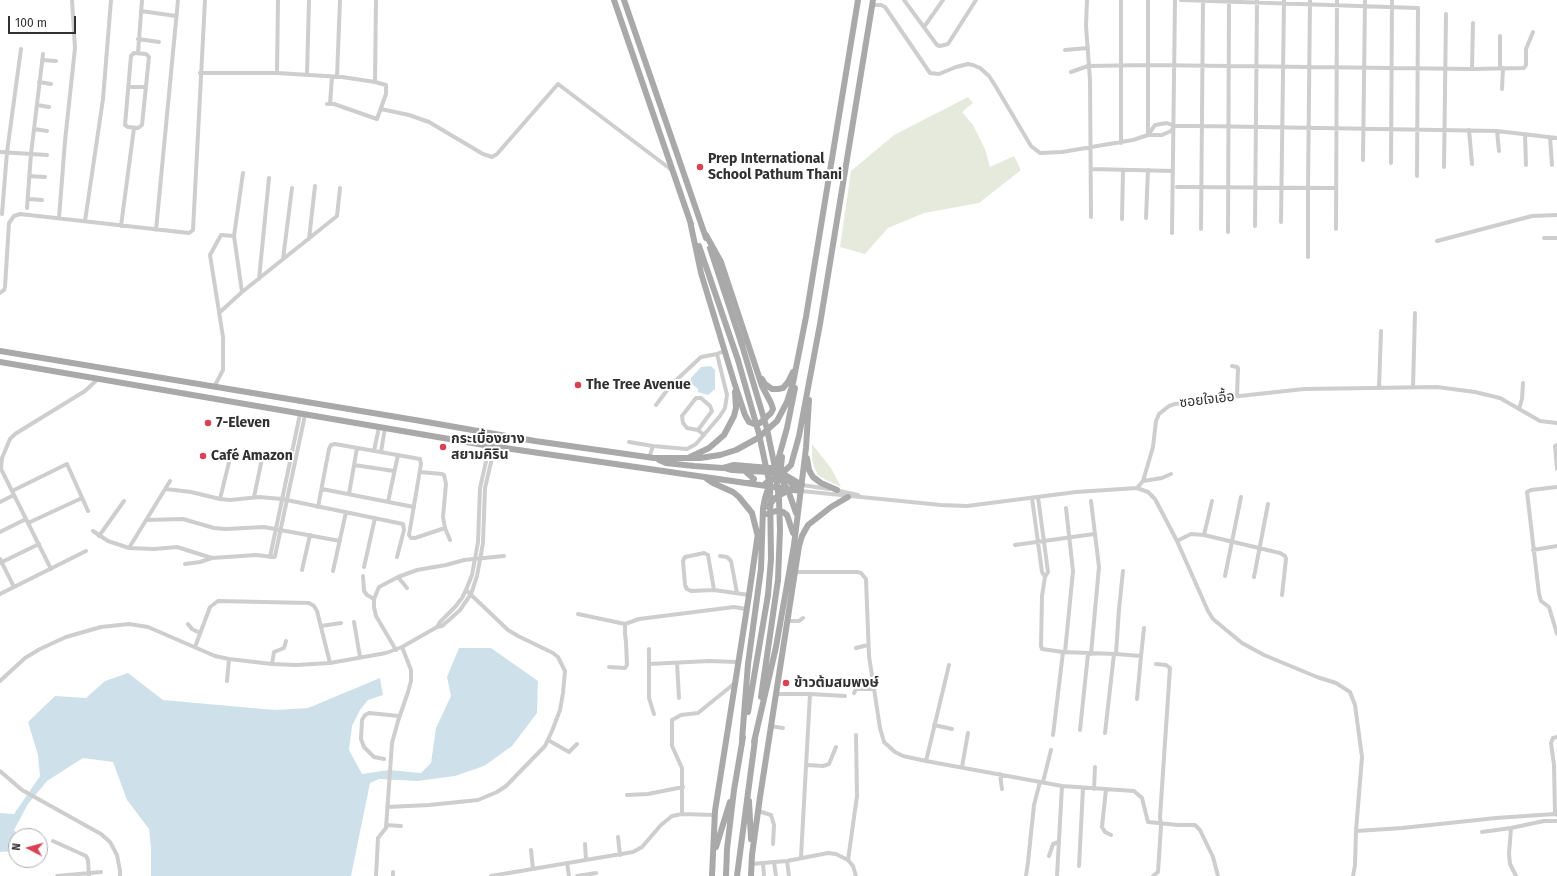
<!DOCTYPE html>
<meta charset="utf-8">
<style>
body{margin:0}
#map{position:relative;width:1557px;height:876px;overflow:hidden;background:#fff;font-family:"Fira Sans",sans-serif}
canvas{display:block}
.north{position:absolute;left:8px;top:828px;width:40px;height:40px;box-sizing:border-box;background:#fff;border:1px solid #adadad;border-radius:50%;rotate:276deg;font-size:11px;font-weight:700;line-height:16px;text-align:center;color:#313131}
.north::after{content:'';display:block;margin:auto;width:14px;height:18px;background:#d94254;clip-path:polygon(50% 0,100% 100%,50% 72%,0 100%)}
.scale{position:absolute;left:8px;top:16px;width:68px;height:18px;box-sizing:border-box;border:2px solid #313131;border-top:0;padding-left:5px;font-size:12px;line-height:14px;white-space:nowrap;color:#313131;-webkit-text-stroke:3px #fff;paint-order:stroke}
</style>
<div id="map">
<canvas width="1557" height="876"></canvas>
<div class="north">N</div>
<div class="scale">100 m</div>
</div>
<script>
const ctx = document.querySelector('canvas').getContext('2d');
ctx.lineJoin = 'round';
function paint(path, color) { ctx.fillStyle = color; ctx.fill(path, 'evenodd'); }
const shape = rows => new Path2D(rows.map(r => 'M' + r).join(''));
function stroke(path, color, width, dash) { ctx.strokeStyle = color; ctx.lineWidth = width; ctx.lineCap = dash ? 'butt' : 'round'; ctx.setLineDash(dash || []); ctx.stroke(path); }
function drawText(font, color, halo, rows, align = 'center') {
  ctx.font = font + ' "Fira Sans","Noto Sans Thai",sans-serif'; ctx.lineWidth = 4; ctx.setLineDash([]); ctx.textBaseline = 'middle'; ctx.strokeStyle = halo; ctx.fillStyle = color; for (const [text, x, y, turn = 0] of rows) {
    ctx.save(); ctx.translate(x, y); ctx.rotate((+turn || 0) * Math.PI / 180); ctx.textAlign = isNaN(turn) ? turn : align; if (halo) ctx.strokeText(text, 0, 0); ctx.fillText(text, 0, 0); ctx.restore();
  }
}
paint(shape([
 [968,97,973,103,962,112,973,125,985,149,990,167,1014,156,1021,170,979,203,924,213,888,228,865,254,840,247,851,171,894,135],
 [812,444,831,468,841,487,826,480,818,475,815,469,812,460]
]), '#e5eadd');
paint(shape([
 [711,366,715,370,715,389,708,395,698,392,698,389,691,383,691,378,701,367],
 [459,648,491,648,538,681,537,713,512,746,484,766,455,776,417,781,379,779,370,783,351,876,151,876,151,848,149,829,127,800,113,762,83,758,47,781,28,804,14,830,19,836,16,836,16,851,0,852,0,813,14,814,40,776,38,755,28,722,55,696,86,698,105,681,128,673,163,700,275,710,308,708,380,678,383,695,368,700,360,710,352,726,349,750,362,774,389,770,421,773,431,763,436,728,451,696,447,677]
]), '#cee1eb');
stroke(shape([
 [904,0,937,45,940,46,948,44,976,0],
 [1087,0,1086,26,1090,80,1091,217],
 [1148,0,1148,135,1162,135,1171,131,1174,127],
 [1181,0,1418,8,1417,176],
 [872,5,881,5,885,7,930,73,939,74,956,67,968,64,973,65,980,68,989,76,996,87,1031,146,1040,153,1062,152,1133,140,1148,135,1155,125,1167,123,1174,126,1201,126,1497,131,1557,138],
 [141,11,176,16],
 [924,27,943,0],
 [138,39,159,42],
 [1065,50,1088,48],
 [134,53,146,54,149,57,142,125,138,128,128,127,125,125,131,56,134,53],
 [138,53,142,0],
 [42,60,56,61],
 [1500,68,1500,36],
 [1472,69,1473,23],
 [1071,72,1088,66,1148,65,1472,69,1524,68,1526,65,1526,49,1533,32],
 [200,73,277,73,342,77,375,82,386,85,386,94,377,119,334,104,327,104],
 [277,73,278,0],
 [307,75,309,0],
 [337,77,340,0],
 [39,82,51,84],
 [375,82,376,0],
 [128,87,146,87],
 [1502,89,1503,68],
 [330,104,332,77],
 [37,105,49,107],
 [381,109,409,115,429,122,483,154,492,157,497,154,558,84,673,171],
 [34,129,47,131],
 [1469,130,1472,164],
 [1497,131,1499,151],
 [1525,134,1526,165],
 [1550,137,1552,165],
 [1121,143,1121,0],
 [0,152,47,155],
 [1363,160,1365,0],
 [1391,163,1392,0],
 [1444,167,1446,14],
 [1091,169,1173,171],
 [29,176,45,177],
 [1177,187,1336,188],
 [28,199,42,200],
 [27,208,31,154,43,54],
 [2,214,7,152,21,49],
 [59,218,65,141,75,48,72,0],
 [1146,218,1148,170],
 [1122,219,1123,170],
 [85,221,103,99,111,0],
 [1281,222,1284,0],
 [121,226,134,128],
 [1255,226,1257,1],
 [1201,229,1203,0],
 [1336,229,1337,0],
 [156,230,178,0],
 [1228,232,1229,0],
 [1172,233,1175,0],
 [1544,238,1557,238],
 [309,239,315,186],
 [1437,241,1532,216,1557,215],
 [1308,257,1308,188,1310,0],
 [283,259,292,188],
 [259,279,269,178],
 [242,292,234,236,243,173],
 [0,293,4,290,5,287,9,223,14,216,20,214,189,233,193,230,205,0],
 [219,313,242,292,337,216,340,188],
 [1232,366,1237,367,1238,368,1237,396],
 [214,387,223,370,223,337,210,255,221,235,234,236],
 [1413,387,1415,313],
 [1379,388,1381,331],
 [656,405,671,385,701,357,717,354,724,351],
 [1519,409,1522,399,1523,383],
 [698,430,712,411,710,406,701,398,696,398,682,416,683,423,687,428,698,430,704,435],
 [629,442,653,446],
 [484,445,485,455,489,458,494,457,500,447],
 [1557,445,1555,446,1557,469],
 [374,451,379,427],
 [381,452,385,428],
 [649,458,653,446,687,449,696,444,720,416,725,408,727,395,717,354],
 [354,465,394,471],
 [420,472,442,474,444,475,446,484,443,517,445,528,450,540],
 [1143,481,1162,478,1171,474],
 [802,485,829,489],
 [1557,487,1531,490,1527,492,1539,594,1541,601,1549,607,1557,634],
 [1137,488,1148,492,1155,499,1177,541,1208,611,1213,619,1219,624,1242,643,1264,655,1317,677,1336,683,1350,692,1355,705,1362,757,1356,831,1355,865,1353,876],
 [166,489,191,492,220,499,230,500,259,497,282,499,403,524,404,530,397,557],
 [322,489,414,507],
 [835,490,858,495],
 [12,491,67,464,88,511],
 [801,491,941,505,967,506,1076,492,1137,488,1143,481,1153,447,1156,421,1159,414,1169,406,1175,404,1212,399,1304,389,1437,387,1475,392,1500,398,1540,421,1557,423],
 [349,494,357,448],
 [254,497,263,454],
 [1038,497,1048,572,1045,577,1042,596,1041,646,1042,649,1063,652,1116,654,1119,609,1123,571],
 [1032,498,1042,572,1045,577],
 [220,499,232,450],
 [0,502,14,495],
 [388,502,398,455],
 [318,507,329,449,331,445,335,444,420,459,421,464,409,535,411,538,415,538,445,528],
 [146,520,183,519,214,528,226,529,264,527,340,541],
 [28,523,82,498],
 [93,531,108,541,129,548,154,549,177,547,212,558,256,555,274,557,275,556,305,415],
 [0,532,26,519],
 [1204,535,1212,501],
 [99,536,124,501],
 [1177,541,1191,534,1204,535,1280,553,1285,556,1286,559,1282,595],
 [1015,545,1094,534],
 [129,548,170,481],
 [1533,550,1557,546],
 [720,556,727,557,731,561,737,593],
 [270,557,300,414],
 [0,559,14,587],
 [0,563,39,544],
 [185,564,200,562,212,558],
 [364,567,375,518],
 [51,569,1,469,2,458,10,439,15,434,85,391,99,378],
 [302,570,310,535],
 [333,571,346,512],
 [796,572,857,572,861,573,866,579,869,656,880,728,884,742,895,752,903,756,926,761,1062,786,1134,791,1142,798,1148,822,1178,825,1195,825,1200,830,1213,857,1218,876],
 [363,576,364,591,367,595,374,599],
 [1225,576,1241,497],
 [398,577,407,588],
 [1254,577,1268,504],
 [714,590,708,555,704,553,685,557,683,561,685,585,687,589,691,591,714,590,749,595],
 [0,594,86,551],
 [578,614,625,624,639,619,734,607,746,609],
 [788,621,799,621,803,618],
 [354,622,360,657],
 [188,624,192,629,200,633],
 [321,626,341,623],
 [437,627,440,622,455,607,462,598,466,590,472,575,478,542,480,488,487,457],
 [195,647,210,607,218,601,309,603,314,606,317,611,330,663],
 [856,648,868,645],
 [649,649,649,698,654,714],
 [396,650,376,616,374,607,374,599,379,587,398,577,417,570,446,565,464,560,504,556],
 [1065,652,1073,571,1066,508],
 [1091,654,1099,567,1091,501],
 [1116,654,1141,656,1137,699],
 [1141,656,1144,628],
 [677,663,679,698],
 [272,664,274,652,284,648,286,641],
 [649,664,709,661,738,662],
 [609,667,625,668,627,665,626,642,625,634,625,624],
 [0,681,25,658,40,649,66,637,101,627,129,624,148,627,215,656,229,659,272,664,296,665,330,663,386,653,402,647,437,627,442,626,448,621,460,610,471,594,477,576,483,543,485,488,492,458],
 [227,681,229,659],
 [854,693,856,689,874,689],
 [776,694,810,694],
 [934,725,952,729],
 [770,726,783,728],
 [1080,730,1088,654],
 [1105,733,1114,654],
 [1053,735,1063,652],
 [548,740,569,752,577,744],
 [384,759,374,757,364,747,361,739,362,720,365,715,369,713,399,716],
 [926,761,949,665],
 [807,765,823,766,829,764,836,747],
 [962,767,968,733],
 [0,771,22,790,101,834,110,842,117,855,120,871,120,876],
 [1000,774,1002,789],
 [1043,782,1051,750],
 [1094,789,1095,767],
 [1106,789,1102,827,1105,832,1111,835],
 [627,795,648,794,683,787],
 [387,807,429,805,478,800,497,792,506,786,545,746,552,731,560,710,563,693,565,671,558,657,553,653,518,636,508,630,466,590],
 [758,811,771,815,774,825,773,844],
 [682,814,682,768,672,746,672,720,681,715,698,713,735,683],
 [1555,814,1554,765,1551,743,1553,738,1557,737],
 [386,825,401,826],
 [1511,828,1509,854,1510,864,1516,876],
 [1356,831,1402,828,1496,818,1555,814,1557,815],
 [1482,832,1511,828,1544,821,1557,821],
 [618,837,620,855],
 [53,841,86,856,88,860,89,876],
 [585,844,586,860],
 [531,850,533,869],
 [1049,856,1053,844,1059,842],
 [801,857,810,694,845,696],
 [848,860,857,796,856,735],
 [787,861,789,876],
 [774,862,776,876],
 [567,863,569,876],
 [763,863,764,876],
 [751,864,787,861,828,853,836,854,848,860,853,866,856,876],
 [1079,866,1083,788],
 [393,872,393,876],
 [57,876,101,872],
 [376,876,378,838,386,828,392,743,398,721,408,692,411,681,411,670,402,647],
 [491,876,633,852,642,847,661,825,672,816,682,814,715,815],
 [577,876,596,873],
 [1026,876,1028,862,1034,805,1040,782],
 [1057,876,1062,786],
 [1153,876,1158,872,1161,826,1160,817,1170,668,1166,665,1156,664]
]), '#cecece', 4);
stroke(shape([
 [614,0,691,224],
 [624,0,706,238],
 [690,221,701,273,735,385,745,415,749,422,754,424,760,423,771,413,773,409,771,403,762,386,721,262,706,235],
 [699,246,738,360],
 [710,248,742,345],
 [0,351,421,421,535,441,654,458,700,458,720,455,736,450,758,438,777,421,787,402,793,383,806,317,858,0],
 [0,362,484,445,801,491],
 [762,379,765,384,772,389,778,389,783,388,788,382,793,372],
 [690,457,709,448,724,435,734,416,736,408,735,392],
 [782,457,781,467,782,473,793,485,799,490],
 [807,458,809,470,813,477,821,483,837,490],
 [659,460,666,463,694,466,723,468,734,465,770,468,775,469,802,485],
 [725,468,732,470,769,472,779,476,788,490,796,513],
 [745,471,754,479,751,483,747,483],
 [775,471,787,428,795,388],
 [707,479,713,483,733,492,739,497,752,513,758,537],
 [766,483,779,476,791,465,799,436,820,324,873,0],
 [768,507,775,498,789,490],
 [767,514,776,511,783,512,787,515,793,533],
 [761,697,778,580],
 [748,712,768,595],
 [742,740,748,664,761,569,763,508,765,498,770,483],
 [754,742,776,647,794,545,806,448,809,400],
 [749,801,751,839],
 [716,847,730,802],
 [712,876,715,811,749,595,758,533],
 [726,876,727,849,734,790,743,737],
 [737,876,755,740],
 [751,876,752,855,760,797,799,546,802,536,808,525,831,507,848,497]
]), '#a9a9a9', 6);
stroke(shape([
 [742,345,767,429,774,463,779,499,780,530,778,580],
 [738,360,759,434,770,486,771,559,768,595]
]), '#a9a9a9', 6);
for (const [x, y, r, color] of [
 [700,167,4,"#d94254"],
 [578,385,4,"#d94254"],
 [208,423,4,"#d94254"],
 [443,447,4,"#d94254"],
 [203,456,4,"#d94254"],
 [786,683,4,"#d94254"]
]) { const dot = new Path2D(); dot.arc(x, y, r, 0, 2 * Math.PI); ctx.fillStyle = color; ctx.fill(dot); stroke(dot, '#fff', 1.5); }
drawText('bold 14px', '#313131', '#fff', [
 ["Prep International",708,159],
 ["School Pathum Thani",708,175],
 ["The Tree Avenue",586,385],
 ["7-Eleven",216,423],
 ["กระเบื้องยาง",451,439],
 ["สยามคิริน",451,455],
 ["Café Amazon",211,456],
 ["ข้าวต้มสมพงษ์",794,683]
], 'left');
drawText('14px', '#313131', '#fff', [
 ["ซอยใจเอื้อ",1207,400,-7]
]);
</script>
